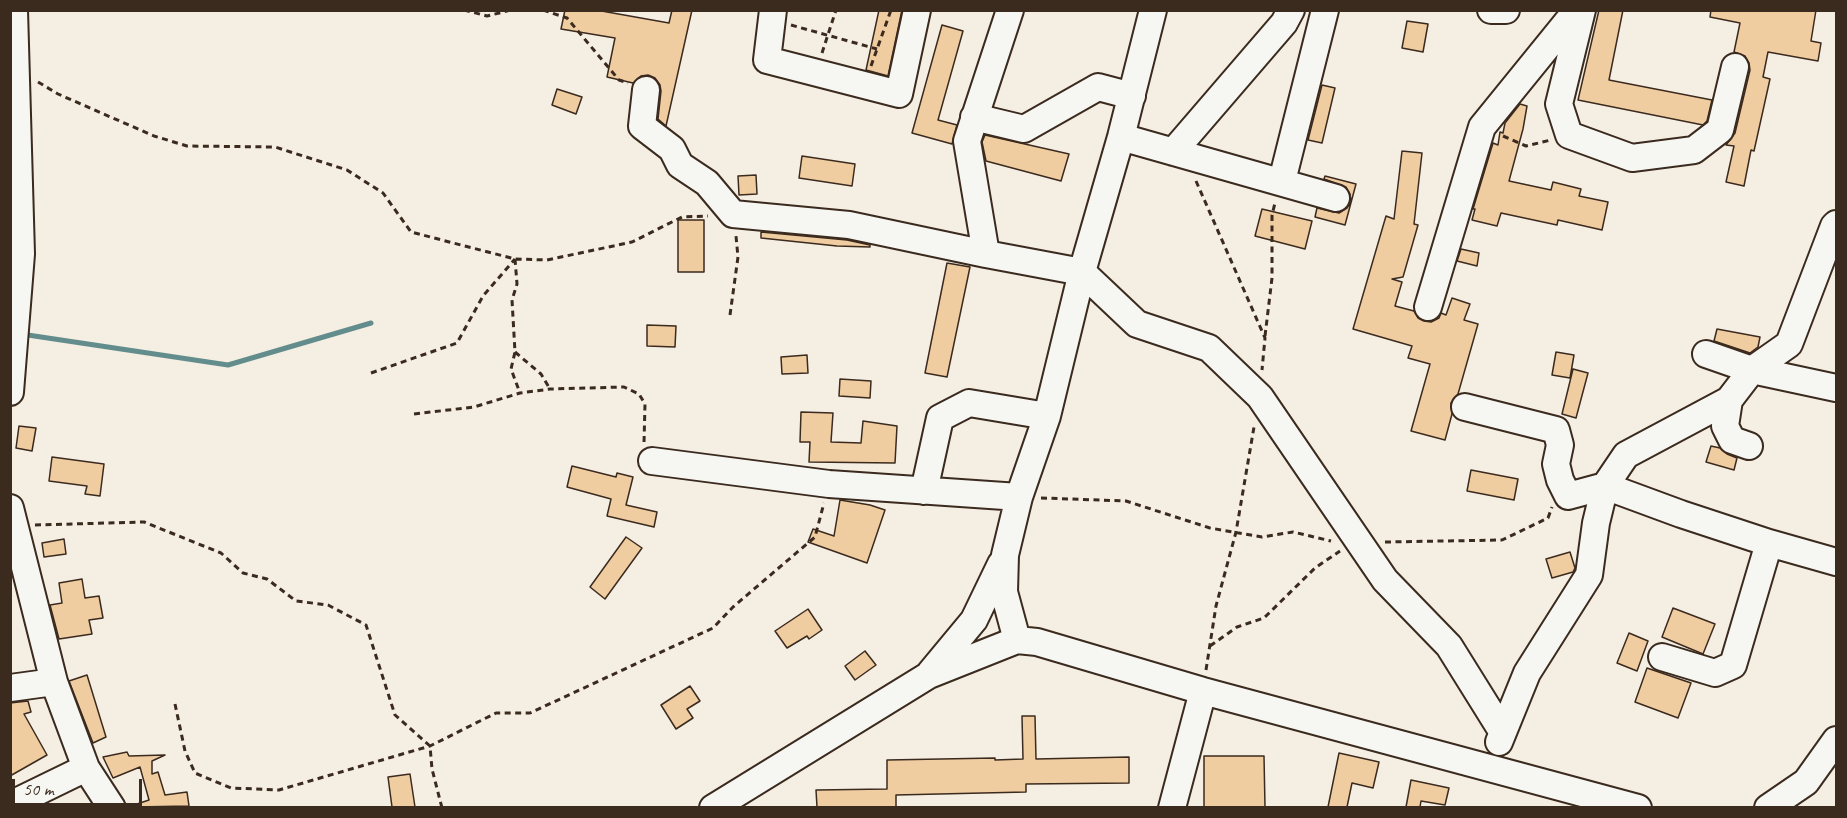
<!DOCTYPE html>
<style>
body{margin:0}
#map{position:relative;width:1847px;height:818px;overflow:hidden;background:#f5eee2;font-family:Caveat,sans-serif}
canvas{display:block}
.frame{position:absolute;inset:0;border:12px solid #3b2a1e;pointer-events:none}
.scale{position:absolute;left:12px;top:779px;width:130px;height:27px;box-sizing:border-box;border:3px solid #3b2a1e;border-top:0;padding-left:8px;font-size:18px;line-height:21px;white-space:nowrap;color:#3b2a1e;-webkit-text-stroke:4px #f6f6f2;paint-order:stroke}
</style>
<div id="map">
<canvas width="1847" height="818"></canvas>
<div class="frame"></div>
<div class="scale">50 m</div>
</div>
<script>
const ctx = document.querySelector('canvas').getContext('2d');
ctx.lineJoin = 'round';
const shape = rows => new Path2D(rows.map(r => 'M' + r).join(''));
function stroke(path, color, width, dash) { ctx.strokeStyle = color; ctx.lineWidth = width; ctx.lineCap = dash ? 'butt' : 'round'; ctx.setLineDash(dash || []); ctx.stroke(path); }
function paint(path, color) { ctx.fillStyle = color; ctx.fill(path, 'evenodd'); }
stroke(shape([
 [21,334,228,365,371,323]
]), '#638d8c', 5);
const building = shape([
 [565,10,596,10,669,23,672,10,692,10,666,126,658,119,661,91,660,85,655,78,648,75,641,76,633,83,607,77,615,38,561,29,565,10],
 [879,10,902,10,888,76,866,70,879,10],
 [1599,10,1623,10,1609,80,1712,100,1707,121,1703,125,1578,100,1599,10],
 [1711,10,1816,10,1811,41,1821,43,1818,61,1768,52,1763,77,1770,79,1754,151,1751,150,1744,186,1726,182,1734,146,1726,145,1735,133,1750,70,1749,63,1745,56,1734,52,1740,23,1710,17,1711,10],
 [1407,21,1428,24,1423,52,1402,48,1407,21],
 [942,25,963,31,938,120,957,125,952,144,912,133,942,25],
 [1322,85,1335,88,1322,143,1308,140,1322,85],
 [557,89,582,97,576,114,552,105,557,89],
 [1520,104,1527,106,1523,129,1509,181,1551,190,1553,182,1581,189,1579,196,1608,202,1602,230,1558,220,1557,225,1501,213,1497,226,1472,220,1475,209,1473,209,1493,143,1498,145,1500,132,1503,133,1505,123,1520,104],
 [985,135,1069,154,1061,181,986,161,982,142,985,135],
 [1402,151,1422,153,1414,224,1418,225,1403,277,1392,279,1402,282,1395,306,1414,311,1418,318,1424,321,1431,322,1439,318,1441,313,1446,315,1452,298,1470,304,1464,320,1478,324,1458,394,1451,403,1452,414,1445,440,1411,431,1430,364,1408,358,1412,346,1353,329,1386,216,1394,219,1402,151],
 [802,156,855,164,852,186,799,178,802,156],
 [756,175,757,194,739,195,738,176,756,175],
 [1325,176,1356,184,1345,225,1315,217,1317,208,1339,213,1347,208,1351,202,1350,194,1346,187,1324,179,1325,176],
 [1262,209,1312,221,1305,249,1255,236,1262,209],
 [678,220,704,220,704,272,678,272,678,220],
 [761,232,847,240,870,245,870,247,837,246,761,238,761,232],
 [1461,249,1479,253,1477,266,1457,261,1461,249],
 [947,263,970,267,947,377,925,373,947,263],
 [647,325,676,326,675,347,647,346,647,325],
 [1717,329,1760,337,1758,347,1750,353,1714,341,1717,329],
 [1556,352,1574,355,1570,378,1552,375,1556,352],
 [807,355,808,373,782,374,781,357,807,355],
 [1573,369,1588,373,1576,418,1562,414,1573,369],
 [840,379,871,381,870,398,839,396,840,379],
 [801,412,833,413,831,442,861,443,863,421,897,426,895,463,809,462,810,442,800,442,801,412],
 [19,426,36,428,32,451,16,448,19,426],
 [1711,446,1720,448,1727,454,1737,458,1734,470,1706,462,1711,446],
 [52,457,104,464,100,496,85,494,87,486,49,481,52,457],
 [572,466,616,477,617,473,633,477,626,505,657,512,654,527,607,516,611,499,567,487,572,466],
 [1471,470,1518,479,1514,500,1467,491,1471,470],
 [840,500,870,505,885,510,867,563,808,542,813,529,834,536,840,500],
 [626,537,642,548,605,599,590,587,626,537],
 [64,539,66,554,44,557,42,543,64,539],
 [1570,552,1575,568,1573,572,1552,578,1546,559,1570,552],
 [82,579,85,598,99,596,103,618,89,620,92,634,59,639,50,605,62,603,59,583,82,579],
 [1673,608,1715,624,1703,654,1662,637,1673,608],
 [808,609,822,630,809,639,807,636,787,648,775,631,808,609],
 [1629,633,1648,641,1637,671,1617,663,1629,633],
 [865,651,876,665,855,680,845,666,865,651],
 [1647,668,1691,683,1678,718,1635,702,1647,668],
 [87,675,106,737,93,743,69,681,87,675],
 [690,686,700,701,687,709,693,718,676,729,661,705,690,686],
 [28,701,31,712,24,714,47,755,10,776,10,703,28,701],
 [1022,716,1035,716,1036,759,1129,757,1129,783,1026,784,1026,792,896,795,896,807,817,807,816,790,887,789,887,760,995,758,995,760,1023,759,1022,716],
 [127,752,129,756,165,755,152,761,152,774,158,772,165,795,187,792,189,806,134,807,134,805,149,800,140,767,113,778,103,757,127,752],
 [1339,753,1379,762,1373,788,1352,783,1347,807,1328,807,1339,753],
 [1204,756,1264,756,1265,807,1204,807,1204,756],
 [410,774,415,807,392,807,388,777,410,774],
 [1411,780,1449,788,1445,805,1421,801,1420,807,1406,807,1411,780]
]);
paint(building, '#f0cca1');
stroke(building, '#3b2a1e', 1.5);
const minor = shape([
 [773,10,767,60,899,94,917,10],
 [1491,10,1506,10],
 [1582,10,1559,104,1569,135,1632,158,1694,150,1720,130,1735,67],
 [646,90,642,126,672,149,680,165,707,183,733,214,849,225,986,254,1082,272,1137,324,1209,348,1260,397,1385,580,1449,646,1502,731],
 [974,117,1024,129,1098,87,1132,96],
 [1121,137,1336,198],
 [1173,152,1284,23,1291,10],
 [1282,181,1325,10],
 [986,254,967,141,1010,10],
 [1428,307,1482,127,1577,10],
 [1706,354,1752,370,1836,388],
 [10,392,21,254,14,10],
 [1729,400,1725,426,1732,440,1749,446],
 [1465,407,1556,430,1560,445,1556,464,1560,480,1568,496,1605,486,1681,514,1769,543,1836,562],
 [652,461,829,484,1019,497],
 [924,491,940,418,969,403,1047,416],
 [10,508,54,682,86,768,112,808],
 [1017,640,1004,592,1005,555,1019,497,1047,416,1082,272,1121,137,1153,10],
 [1662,657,1715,673,1733,665,1769,543],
 [930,673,974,620,1001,564],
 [10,688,54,682],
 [1499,742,1527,673,1589,575,1596,523,1605,486,1626,455,1729,400,1752,370,1789,344,1834,226,1836,224],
 [10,805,86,768],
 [713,808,929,675,1017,640,1037,642,1203,691,1638,808],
 [1172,808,1203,691],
 [1768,808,1806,782,1836,740]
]);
stroke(minor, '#3b2a1e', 30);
stroke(shape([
 [464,10,487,16,511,10],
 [543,10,567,18,619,80,628,83],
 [791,25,877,49],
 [822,53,836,10],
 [871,66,891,10],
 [38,82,58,94,154,136,187,146,275,147,347,170,383,193,411,232,515,259,547,260,632,242,682,217,708,216],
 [1503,136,1526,146,1551,140],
 [1196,181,1265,338,1262,370],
 [515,259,517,284,512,300,515,352,511,369,520,393],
 [730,315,738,257,736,236],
 [1265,336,1272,278,1272,215,1275,203],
 [515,352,541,374,550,389],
 [371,373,457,343,483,296,515,259],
 [414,414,474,407,520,393,550,389,624,387,639,394,645,404,644,443],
 [1041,498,1126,501,1210,528,1262,537,1293,532,1331,541],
 [35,525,144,522,221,553,243,573,267,579,296,601,328,605,366,625,395,715,430,746,432,769,442,808],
 [1385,542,1502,540,1548,518,1552,507],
 [1210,646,1237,627,1264,618,1315,568,1340,551],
 [1206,670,1216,606,1236,532,1254,427],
 [175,704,185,751,195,773,231,788,279,790,430,746,496,713,530,713,713,628,733,607,815,537,824,503]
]), '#3b2a1e', 3, [6, 4.5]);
stroke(minor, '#f6f6f2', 26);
</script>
